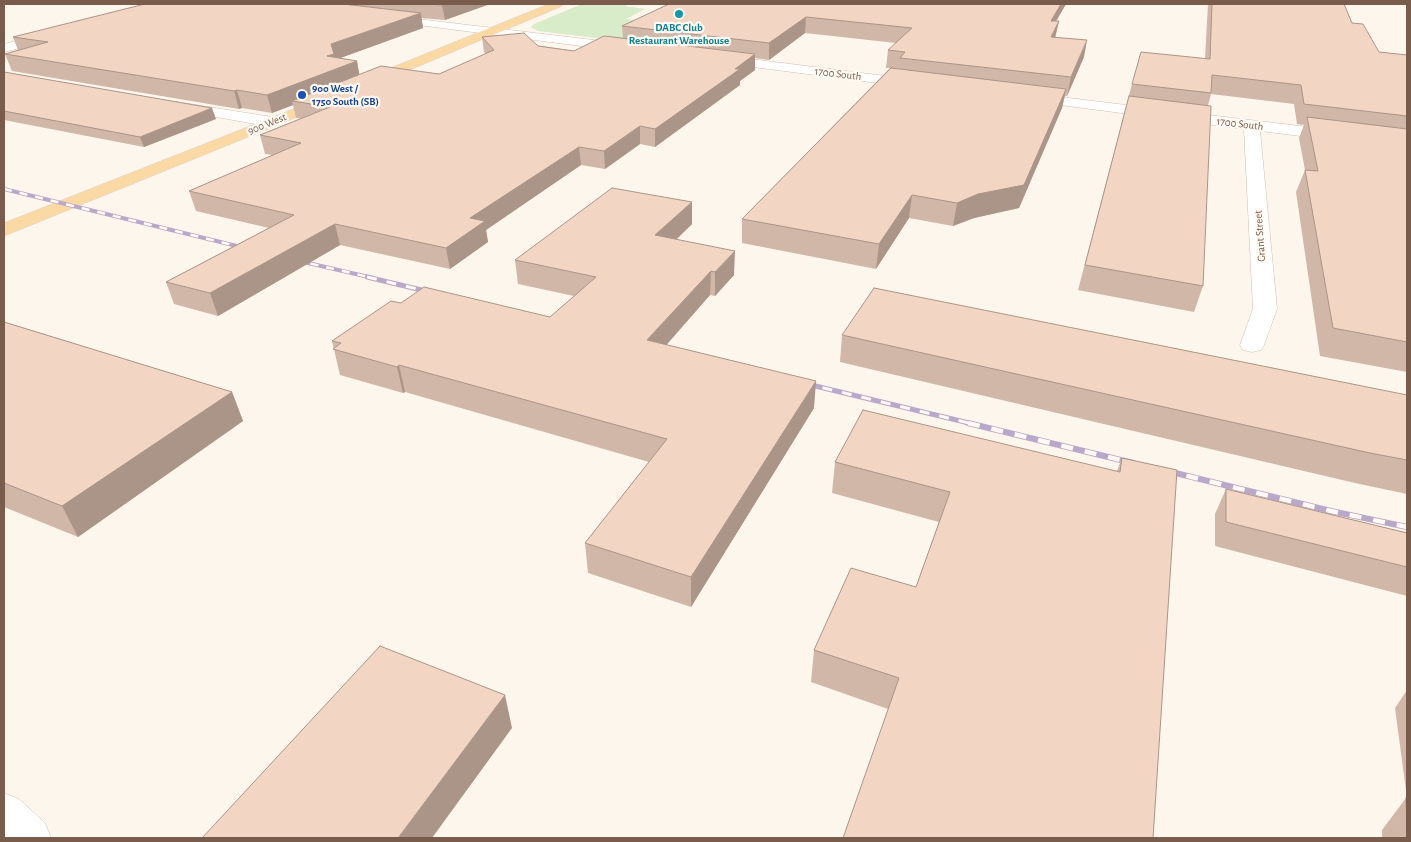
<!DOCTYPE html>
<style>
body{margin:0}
#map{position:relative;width:1411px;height:842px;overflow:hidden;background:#fdf6ec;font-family:"Alegreya Sans",sans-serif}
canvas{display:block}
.frame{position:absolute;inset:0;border:5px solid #7a5c4d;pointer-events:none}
</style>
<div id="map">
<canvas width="1411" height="842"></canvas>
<div class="frame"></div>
</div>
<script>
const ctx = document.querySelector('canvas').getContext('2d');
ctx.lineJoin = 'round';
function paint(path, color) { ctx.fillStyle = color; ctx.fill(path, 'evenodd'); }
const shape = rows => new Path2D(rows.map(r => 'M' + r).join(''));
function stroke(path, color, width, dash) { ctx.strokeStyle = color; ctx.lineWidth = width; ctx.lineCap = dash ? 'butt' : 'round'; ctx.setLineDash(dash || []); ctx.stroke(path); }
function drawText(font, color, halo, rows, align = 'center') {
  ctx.font = font + ' "Alegreya Sans",sans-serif'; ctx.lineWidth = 4.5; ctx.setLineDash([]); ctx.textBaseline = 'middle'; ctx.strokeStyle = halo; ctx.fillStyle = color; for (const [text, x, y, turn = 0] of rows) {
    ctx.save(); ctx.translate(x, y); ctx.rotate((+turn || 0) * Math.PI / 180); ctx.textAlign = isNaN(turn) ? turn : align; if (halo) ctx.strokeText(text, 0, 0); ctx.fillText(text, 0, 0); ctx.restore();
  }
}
paint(shape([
 [582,4,630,4,625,6,645,9,626,19,700,27,670,47,538,31,531,27,534,24]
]), '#d8ecc9');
const minor = shape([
 [384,15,627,44,633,48,627,52,380,20,378,18,384,15],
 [52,32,56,33,58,36,56,39,4,52,4,44,52,32],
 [719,55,917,80,922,81,924,84,922,87,917,88,714,62,712,59,714,56,719,55],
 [1027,93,1407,139,1407,149,1260,131,1277,309,1264,345,1261,350,1252,352,1243,350,1240,345,1253,309,1244,129,1022,100,1020,97,1022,94,1027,93],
 [177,102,272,117,278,119,280,122,278,125,272,127,172,109,170,106,172,103,177,102],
 [4,793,19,799,45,823,51,838,4,838,4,793]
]);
const major = shape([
 [549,4,563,4,562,6,371,86,366,87,359,83,361,80,549,4],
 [329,95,334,96,336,99,334,102,4,236,4,223,329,95]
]);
stroke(minor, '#d1beb0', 1);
stroke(major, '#dad1cd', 1);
paint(minor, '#fff');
paint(major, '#fbd9a5');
const railFar2 = shape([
 [4,189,249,249],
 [295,260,373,278]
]);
const railFar1 = shape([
 [367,277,434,293],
 [803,383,973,424]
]);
const rail = shape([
 [968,423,1133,463],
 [1163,470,1331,511,1407,527]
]);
stroke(railFar2, '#b9a8c9', 4);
stroke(railFar1, '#b9a8c9', 5);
stroke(rail, '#b9a8c9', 6);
stroke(railFar2, '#fffaf3', 2.5, [8]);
stroke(railFar1, '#fffaf3', 3, [10]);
stroke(rail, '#fffaf3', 4.5, [12]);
paint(shape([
 [145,4,490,4,445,20,421,18,423,28,340,58,357,61,359,74,439,74,486,54,484,52,482,37,574,51,623,39,622,26,1066,4,1056,21,1059,21,1055,37,1084,57,1067,96,1065,96,1062,108,1019,208,974,218,953,226,909,218,876,269,742,243,742,219,890,68,886,68,888,50,896,43,805,33,769,60,755,58,755,70,740,81,740,85,655,147,640,144,605,169,581,165,486,230,488,242,450,269,340,245,218,316,174,304,166,282,269,228,196,211,189,191,273,155,265,154,260,135,301,118,296,118,293,105,272,113,242,108,239,109,12,71,5,54,18,50,13,37],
 [1208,4,1344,4,1352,23,1379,52,1407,55,1407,372,1320,356,1296,192,1305,170,1299,138,1304,125,1297,124,1294,104,1211,94,1208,105,1203,286,1194,312,1078,290,1132,84,1205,58],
 [4,72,216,119,144,147,4,120],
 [692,202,692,224,676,240,734,275,715,296,710,295,666,345,814,408,691,607,588,573,585,543,649,462,405,392,403,393,340,375,332,341,401,303,550,317,574,296,518,284,515,260],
 [4,322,232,392,243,421,78,537,4,507],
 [842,335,1407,395,1407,494,1355,483,840,362],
 [1122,458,1177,470,888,709,811,682,814,650,916,587,939,522,832,493,835,462,1117,471],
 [1226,489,1407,533,1407,596,1215,546,1215,514],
 [1407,690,1407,838,1382,838,1382,830,1406,798,1407,798,1395,708]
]), '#d1b7a8');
paint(shape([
 [447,4,490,4,445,20,442,5],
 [1061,4,1066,4,1047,37,1051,21],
 [421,13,423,28,335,60,357,61,360,78,292,101,293,105,272,113,267,95,327,56,331,44],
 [806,17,805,33,769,60,769,43],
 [1059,21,1055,38,1051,37],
 [1087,40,1084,57,1067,96,1071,77],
 [755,54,755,70,740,81,740,85,655,147,655,129],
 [1066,89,1062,108,1019,208,974,218,953,226,957,203],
 [237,90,242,108,239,109,234,91],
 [212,108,216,119,144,147,140,137],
 [640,126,640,144,605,169,604,151],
 [579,147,581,165,486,230,488,242,450,269,446,248,470,218],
 [912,195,909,218,876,269,879,244],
 [692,202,692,224,656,259,655,235],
 [335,224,340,245,218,316,210,293],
 [735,251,734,275,715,296,715,272],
 [711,271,710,295,648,366,647,340],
 [399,365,405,392,403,393,397,367],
 [816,381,814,408,691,607,691,577],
 [232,392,243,421,78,537,62,506],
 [505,695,512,728,432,838,398,838]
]), '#aa9588');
const building = shape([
 [145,4,343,4,421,13,331,44,334,54,327,56,357,61,267,95,237,90,234,91,5,54,48,42,13,37,145,4],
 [427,4,447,4,442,5,427,4],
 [669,4,1061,4,1051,21,1059,21,1051,37,1087,40,1071,77,900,58,905,52,888,50,912,28,806,17,769,43,622,26,669,4],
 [1212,4,1344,4,1352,23,1363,24,1379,52,1407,55,1407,116,1304,104,1301,85,1212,75,1211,93,1132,84,1141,52,1210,59,1212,4],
 [524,33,538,46,574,51,604,36,755,54,735,69,740,69,655,129,640,126,604,151,579,147,470,218,485,221,446,248,335,224,210,293,166,282,294,215,189,191,301,143,260,135,330,107,292,101,381,66,439,74,494,50,482,37,524,33],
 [891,68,1066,89,1024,185,978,194,957,203,912,195,879,244,742,219,891,68],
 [4,72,212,108,140,137,4,111,4,72],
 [1129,96,1211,106,1203,286,1085,265,1129,96],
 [1307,117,1407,129,1407,342,1333,328,1305,170,1318,171,1307,117],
 [612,188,692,202,655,235,735,251,715,272,711,271,647,340,816,381,691,577,585,543,667,439,399,365,397,367,333,349,341,343,332,341,391,301,401,303,424,287,550,317,596,277,515,260,612,188],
 [874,288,1407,395,1407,460,1370,453,842,335,874,288],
 [4,322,232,392,62,506,4,483,4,322],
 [863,410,1120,472,1122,458,1177,470,1153,838,843,838,899,678,814,650,851,568,916,587,950,492,835,462,863,410],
 [1226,489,1407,533,1407,567,1226,522,1226,489],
 [380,646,505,695,398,838,202,838,380,646],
 [1406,798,1407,798,1407,831,1406,798]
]);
paint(building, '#f3d5c3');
stroke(building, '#aa9588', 1);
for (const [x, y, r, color] of [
 [679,14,5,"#0f9aa8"],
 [302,95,5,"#1a4fb4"]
]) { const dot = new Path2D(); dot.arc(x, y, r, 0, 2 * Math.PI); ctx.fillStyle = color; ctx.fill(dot); stroke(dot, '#fffaf3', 2); }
drawText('bold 11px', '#0d838f', '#fffaf3', [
 ["DABC Club",679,28],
 ["Restaurant Warehouse",679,41]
]);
drawText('11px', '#7a5c4d', '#fffaf3', [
 ["1700 South",838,74,7],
 ["900 West",267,124,-22],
 ["1700 South",1240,124,7],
 ["Grant Street",1260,236,-94]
]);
drawText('bold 11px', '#164399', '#fffaf3', [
 ["900 West /",312,89],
 ["1750 South (SB)",312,102]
], 'left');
</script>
